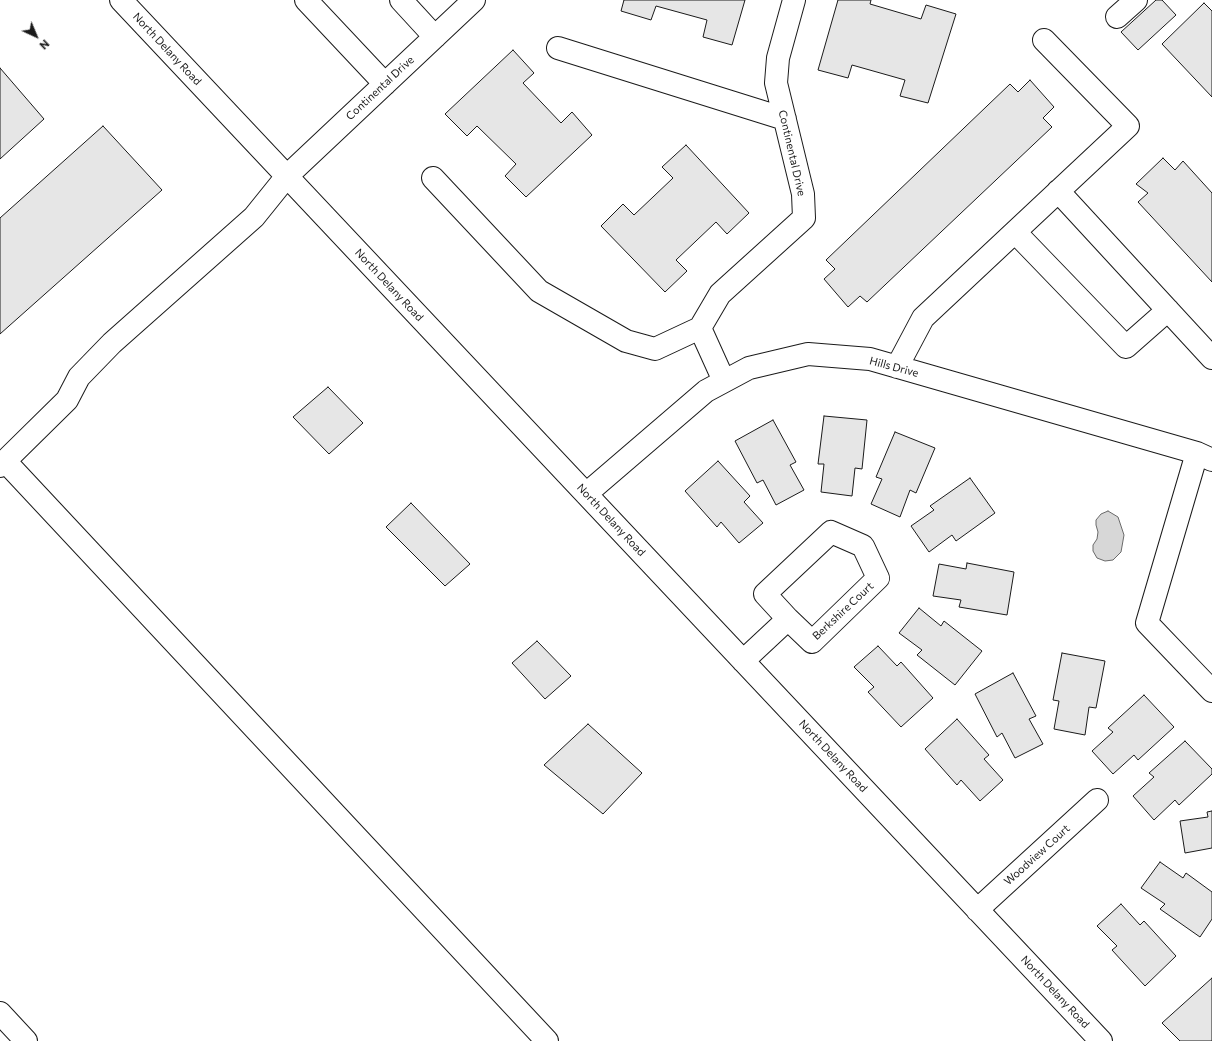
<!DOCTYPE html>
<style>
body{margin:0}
#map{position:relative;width:1212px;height:1041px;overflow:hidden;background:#fff;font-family:Commissioner,sans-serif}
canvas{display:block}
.north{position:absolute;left:16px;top:16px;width:40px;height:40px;-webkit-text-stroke:3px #fff;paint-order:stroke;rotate:136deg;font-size:11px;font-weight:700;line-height:16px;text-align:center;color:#1a1a1a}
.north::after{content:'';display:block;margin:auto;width:14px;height:18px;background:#1a1a1a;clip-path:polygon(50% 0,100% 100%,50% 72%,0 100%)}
</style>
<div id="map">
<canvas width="1212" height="1041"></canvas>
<div class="north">N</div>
</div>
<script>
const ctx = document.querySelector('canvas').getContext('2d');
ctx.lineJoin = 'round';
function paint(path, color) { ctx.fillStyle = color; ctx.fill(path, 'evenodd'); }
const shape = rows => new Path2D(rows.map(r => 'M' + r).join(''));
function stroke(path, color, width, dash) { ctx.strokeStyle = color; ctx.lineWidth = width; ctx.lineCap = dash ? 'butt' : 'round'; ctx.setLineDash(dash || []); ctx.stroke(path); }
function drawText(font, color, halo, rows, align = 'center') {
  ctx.font = font + ' Commissioner,sans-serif'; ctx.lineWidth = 3; ctx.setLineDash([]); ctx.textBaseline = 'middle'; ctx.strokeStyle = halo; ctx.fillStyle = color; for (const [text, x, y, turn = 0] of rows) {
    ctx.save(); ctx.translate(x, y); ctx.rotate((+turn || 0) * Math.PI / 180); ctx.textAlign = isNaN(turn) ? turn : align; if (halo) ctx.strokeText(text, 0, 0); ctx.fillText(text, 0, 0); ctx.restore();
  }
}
const water = shape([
 [1108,511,1118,517,1124,535,1121,552,1113,560,1105,561,1097,558,1093,551,1093,545,1097,539,1098,532,1096,525,1096,520,1101,514,1108,511]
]);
paint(water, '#d7d7d7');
stroke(water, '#6a6a6a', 1);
const building = shape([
 [624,0,745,0,732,45,703,37,707,20,656,6,651,20,621,11,624,0],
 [838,0,871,0,870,4,921,19,926,5,956,14,928,103,900,96,905,80,852,65,848,78,818,70,838,0],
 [1156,0,1162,0,1176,15,1138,50,1121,32,1156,0],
 [1204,3,1212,11,1212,97,1162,44,1204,3],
 [513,50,534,73,523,83,561,123,572,112,592,135,526,197,505,176,516,164,477,126,467,136,445,114,513,50],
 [0,68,44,119,0,159,0,68],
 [1030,80,1054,107,1043,118,1052,127,867,302,860,296,848,307,824,279,835,269,826,260,1010,84,1018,92,1030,80],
 [103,126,162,190,0,334,0,218,103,126],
 [686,145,749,213,727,234,716,222,676,260,687,271,665,292,601,226,623,204,634,215,673,178,662,167,686,145],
 [1163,158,1175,170,1183,161,1212,193,1212,282,1138,202,1148,193,1136,184,1163,158],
 [328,387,363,423,329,454,293,417,328,387],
 [824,416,867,420,862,469,855,468,852,496,821,492,824,464,818,464,824,416],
 [773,420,796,462,790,465,804,490,776,505,763,480,757,483,735,441,773,420],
 [895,432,935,448,916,493,910,490,900,517,871,504,882,479,876,477,895,432],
 [718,461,750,496,744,502,763,523,739,543,721,522,717,527,685,491,718,461],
 [970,478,995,513,956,541,952,535,929,552,911,526,934,510,930,506,970,478],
 [411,503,470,564,445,586,386,527,411,503],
 [967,563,1014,572,1007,615,959,607,961,600,933,596,939,564,966,569,967,563],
 [919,608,941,626,944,621,982,651,955,685,917,655,922,650,899,633,919,608],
 [537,641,571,676,545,699,512,663,537,641],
 [878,646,897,666,901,662,933,698,901,727,868,692,874,687,854,667,878,646],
 [1062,653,1105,661,1096,708,1089,707,1085,735,1054,729,1059,701,1053,700,1062,653],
 [1013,673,1036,716,1029,719,1043,744,1015,758,1002,733,997,737,975,694,1013,673],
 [1144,695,1174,727,1138,760,1134,755,1113,774,1092,751,1113,732,1108,728,1144,695],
 [957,719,989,755,984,759,1003,780,980,801,961,780,957,785,925,749,957,719],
 [588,724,642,773,603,814,544,765,588,724],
 [1185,741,1212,769,1212,774,1179,805,1175,800,1154,820,1133,796,1154,777,1149,773,1185,741],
 [1212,811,1212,848,1185,853,1180,821,1208,817,1207,812,1212,811],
 [1160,862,1183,878,1186,873,1212,892,1212,919,1200,937,1160,909,1165,904,1141,888,1160,862],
 [1121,904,1140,925,1144,921,1176,956,1145,986,1112,950,1117,946,1097,926,1121,904],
 [1212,978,1212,1041,1180,1041,1162,1023,1212,978]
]);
paint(building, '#e6e6e6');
stroke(building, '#1a1a1a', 1);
const minor = shape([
 [121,0,1101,1041],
 [306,0,385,84],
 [401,0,435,37],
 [1117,17,1136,0],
 [558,48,785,119],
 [433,178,539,291,626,341,655,349,700,328],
 [1058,191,1212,358],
 [1015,232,1126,347,1168,310],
 [897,367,923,318,1128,126,1044,40],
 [724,381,700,328,720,294,804,218,803,194,776,83,778,58,794,0],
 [1197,453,1147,623,1212,691],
 [5,461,547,1041],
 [0,466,67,400,79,377,112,343,254,217,287,176,474,0],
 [586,494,706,391,749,368,808,354,870,359,1197,453,1212,460],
 [743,661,788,619,812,642,878,578,863,546,831,532,765,594,788,619],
 [977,910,1097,800],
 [0,1013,26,1041]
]);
stroke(minor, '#1a1a1a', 24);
stroke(minor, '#fff', 22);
drawText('11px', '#1a1a1a', '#fff', [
 ["North Delany Road",167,49,47],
 ["Continental Drive",380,88,-43],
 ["Continental Drive",792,153,77],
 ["North Delany Road",389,285,47],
 ["Hills Drive",894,367,15],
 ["North Delany Road",611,520,47],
 ["Berkshire Court",843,611,-43],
 ["North Delany Road",833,756,47],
 ["Woodview Court",1037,855,-42],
 ["North Delany Road",1055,992,47]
]);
</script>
